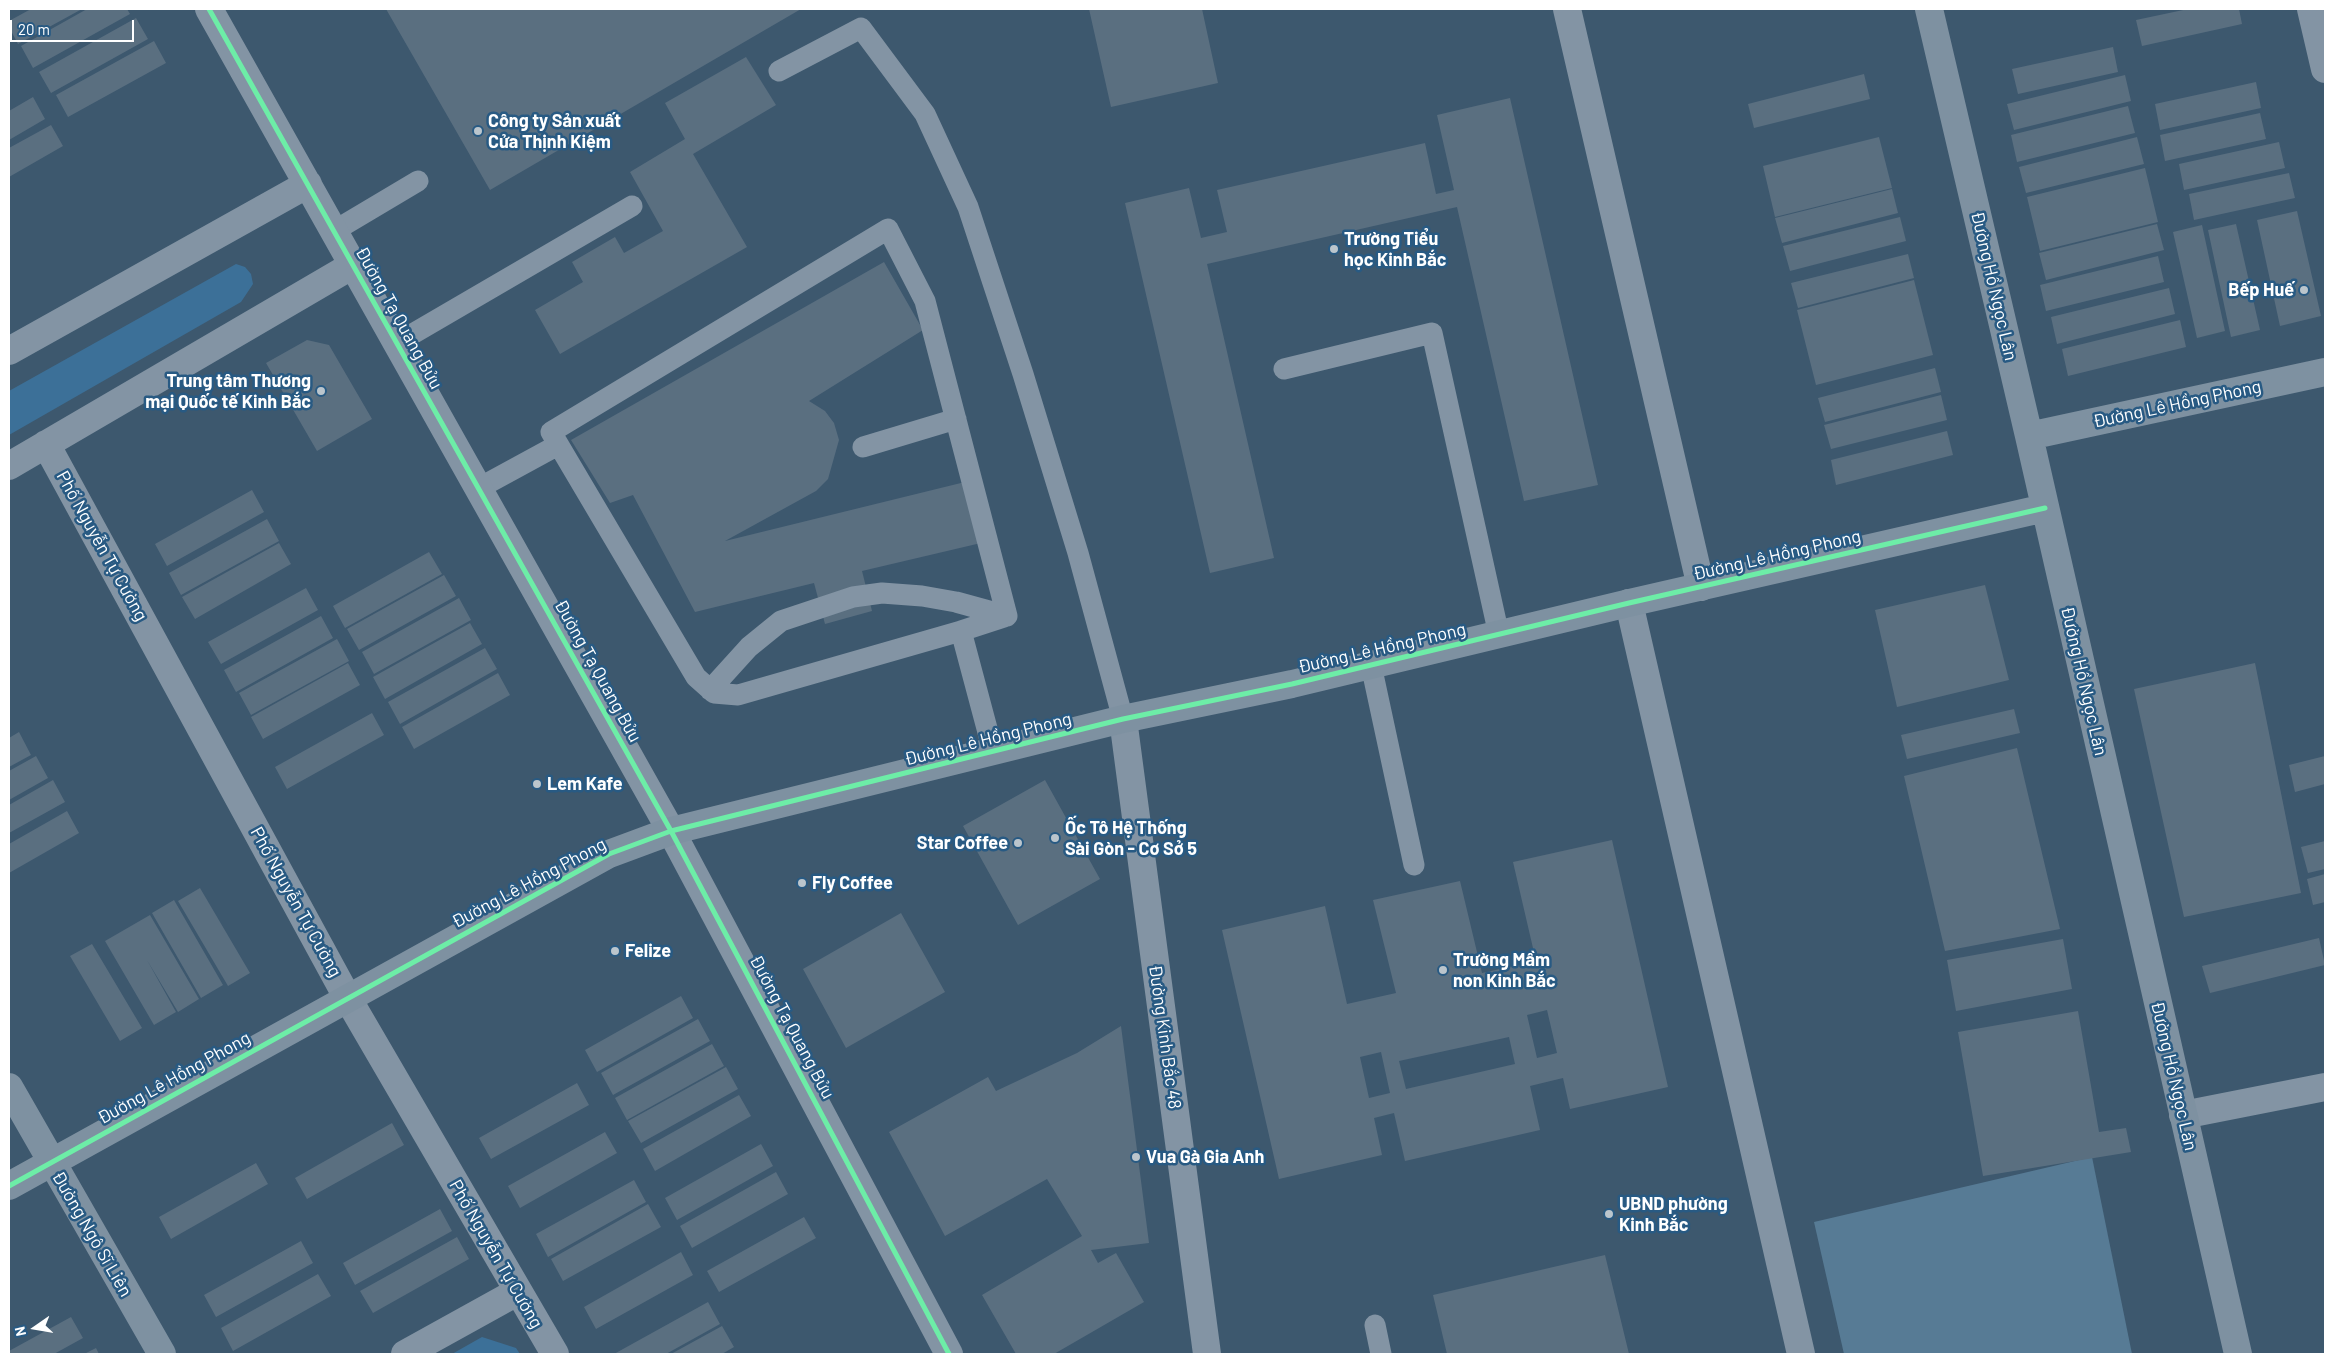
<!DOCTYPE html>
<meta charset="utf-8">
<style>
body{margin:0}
#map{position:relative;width:2334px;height:1363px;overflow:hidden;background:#3d586e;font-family:Barlow,sans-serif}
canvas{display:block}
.frame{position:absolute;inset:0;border:10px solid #fff;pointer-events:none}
.north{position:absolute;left:10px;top:1303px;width:50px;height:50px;-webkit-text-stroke:4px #285a83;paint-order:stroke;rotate:257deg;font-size:14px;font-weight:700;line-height:20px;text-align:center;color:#fff}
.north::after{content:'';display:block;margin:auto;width:18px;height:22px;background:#fff;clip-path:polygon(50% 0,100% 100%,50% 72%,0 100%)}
.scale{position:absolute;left:10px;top:20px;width:124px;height:22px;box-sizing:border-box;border:2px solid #fff;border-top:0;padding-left:6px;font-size:15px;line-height:18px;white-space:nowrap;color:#fff;-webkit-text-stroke:4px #285a83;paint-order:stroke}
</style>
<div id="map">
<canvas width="2334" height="1363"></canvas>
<div class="frame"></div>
<div class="north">N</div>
<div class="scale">20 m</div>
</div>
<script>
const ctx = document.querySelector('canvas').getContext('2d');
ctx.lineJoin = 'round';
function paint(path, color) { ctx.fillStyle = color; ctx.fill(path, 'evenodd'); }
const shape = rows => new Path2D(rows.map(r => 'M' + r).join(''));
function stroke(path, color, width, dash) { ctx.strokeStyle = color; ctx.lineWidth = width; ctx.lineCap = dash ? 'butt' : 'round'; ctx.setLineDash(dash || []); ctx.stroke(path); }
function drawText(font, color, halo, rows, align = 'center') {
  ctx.font = font + ' Barlow,sans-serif'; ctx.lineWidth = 5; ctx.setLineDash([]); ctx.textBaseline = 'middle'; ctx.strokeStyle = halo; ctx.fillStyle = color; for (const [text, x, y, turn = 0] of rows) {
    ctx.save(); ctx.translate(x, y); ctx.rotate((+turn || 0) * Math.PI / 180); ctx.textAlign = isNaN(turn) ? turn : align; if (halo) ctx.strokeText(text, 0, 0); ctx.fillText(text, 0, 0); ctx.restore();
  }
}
paint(shape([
 [236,264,245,267,251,274,253,284,241,302,9,435,9,391],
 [482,1337,516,1348,520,1354,452,1354]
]), '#3c7098');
paint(shape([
 [2092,1157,2132,1354,1844,1354,1814,1222]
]), '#577b95');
paint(shape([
 [31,9,82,9,18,44,9,27,9,21],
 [87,9,127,9,130,14,33,68,21,46],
 [386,9,801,9,490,190],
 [1089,9,1202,9,1218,83,1111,107],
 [2188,9,2239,9,2242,24,2142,46,2136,20],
 [136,18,148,39,51,93,39,72],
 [154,41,166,63,68,117,56,95],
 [2113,47,2118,72,2018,94,2012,69],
 [746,57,776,105,693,154,747,247,560,354,535,310,583,282,572,262,615,237,624,253,663,231,630,172,685,139,665,103],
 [1864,74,1870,99,1754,128,1748,104],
 [2125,75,2131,101,2014,130,2007,104],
 [2256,82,2261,108,2160,130,2155,104],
 [33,97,45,119,9,140,9,111],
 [1510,98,1598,485,1524,501,1457,207,1207,264,1274,558,1210,573,1125,203,1189,188,1201,238,1227,232,1217,190,1425,143,1436,194,1454,190,1437,115],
 [2128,106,2135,133,2017,162,2011,135],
 [2260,113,2266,139,2165,161,2160,135],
 [51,125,63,146,9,177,9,148],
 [1879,137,1892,188,1775,217,1763,166],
 [2137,137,2144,164,2026,193,2019,167],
 [2279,142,2285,168,2184,190,2179,164],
 [2145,168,2158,222,2040,251,2027,197],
 [2289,173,2295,198,2194,220,2189,194],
 [1892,189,1898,213,1782,243,1775,218],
 [2297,211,2321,316,2280,326,2257,220],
 [1900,217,1906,241,1790,271,1783,246],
 [2157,224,2164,250,2046,280,2039,253],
 [2236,224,2260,330,2231,337,2208,230],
 [2202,225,2225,331,2197,338,2173,232],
 [1908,254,1914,278,1798,308,1791,283],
 [2158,256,2164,282,2046,311,2040,285],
 [884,262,923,330,809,401,825,411,834,423,839,440,828,479,816,491,725,541,965,482,981,543,862,571,872,611,825,624,814,583,695,612,633,495,610,503,571,440],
 [1914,280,1933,355,1816,385,1797,310],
 [2169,288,2175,314,2057,344,2051,317],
 [2180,320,2186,347,2068,376,2062,349],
 [307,340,329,345,372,419,317,451,266,363],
 [1935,368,1941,392,1825,422,1818,398],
 [1941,395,1947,420,1831,449,1824,425],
 [1947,431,1953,455,1836,485,1831,460],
 [252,490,264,512,167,566,155,544],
 [267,519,279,541,181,595,169,573],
 [279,543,291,564,195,619,182,597],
 [429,552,442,574,345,628,333,606],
 [444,575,456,596,359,650,347,629],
 [1985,585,2009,680,1897,707,1875,610],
 [306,588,318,610,221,664,208,642],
 [459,598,471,620,374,674,362,652],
 [321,616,333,638,236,692,224,670],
 [470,623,482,644,385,699,373,677],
 [337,639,349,661,251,715,239,693],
 [485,648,497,669,400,724,388,702],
 [348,663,360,685,263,739,251,717],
 [2255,663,2301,893,2184,917,2134,689],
 [498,673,510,695,414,749,402,727],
 [2014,709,2020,733,1907,759,1901,735],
 [372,713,384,735,287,789,275,767],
 [19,732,31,755,9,767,9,738],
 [2017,748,2060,929,1945,951,1904,776],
 [36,756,48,778,9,800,9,771],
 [2325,756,2325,784,2295,792,2289,765],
 [53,780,65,802,9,833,9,805],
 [1045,780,1100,879,1018,925,963,826],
 [67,811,79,833,9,873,9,844],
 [1612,840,1668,1087,1570,1109,1563,1078,1530,1086,1540,1130,1405,1161,1394,1113,1374,1118,1382,1155,1279,1179,1222,930,1325,906,1347,1004,1396,993,1373,900,1460,881,1482,973,1536,961,1513,862],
 [1547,1010,1557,1053,1537,1058,1527,1015],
 [1509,1037,1515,1064,1406,1089,1399,1061],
 [1381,1052,1390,1093,1369,1098,1360,1057],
 [2325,841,2325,869,2308,873,2301,847],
 [2325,874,2325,902,2313,905,2307,879],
 [200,888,250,973,228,986,178,901],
 [174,900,223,985,201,998,152,913],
 [901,913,945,992,846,1048,803,969],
 [150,915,199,999,178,1012,147,960,176,1012,154,1025,105,941],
 [2319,938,2325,965,2210,993,2202,966],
 [2063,939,2072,989,1956,1011,1947,960],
 [92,944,142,1028,120,1041,70,956],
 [681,996,693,1018,597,1072,585,1050],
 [2078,1011,2099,1132,2126,1128,2131,1152,1983,1176,1958,1032],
 [698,1019,710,1041,613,1095,601,1073],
 [1121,1026,1149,1243,1091,1250,1098,1263,1116,1253,1144,1302,1054,1354,1016,1354,982,1295,1082,1236,1047,1179,945,1236,889,1132,988,1077,996,1091,1077,1053],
 [712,1044,724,1066,627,1120,615,1098],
 [726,1067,738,1089,641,1143,628,1121],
 [577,1083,589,1105,491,1159,479,1138],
 [739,1095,751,1116,655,1171,643,1149],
 [392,1123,404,1145,307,1199,295,1178],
 [605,1132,617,1153,520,1208,508,1186],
 [761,1144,773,1166,677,1220,665,1198],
 [256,1163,268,1184,171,1239,159,1217],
 [776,1172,788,1194,692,1248,680,1226],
 [634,1180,646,1202,548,1257,536,1234],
 [648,1204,661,1227,563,1281,551,1259],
 [440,1209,452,1231,355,1285,343,1263],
 [804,1217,816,1238,719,1292,707,1271],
 [457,1237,469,1259,373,1313,360,1291],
 [301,1241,313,1263,216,1317,204,1295],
 [681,1252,693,1275,596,1329,584,1307],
 [1605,1255,1629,1354,1447,1354,1433,1295],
 [318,1274,331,1296,233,1351,221,1328],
 [708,1302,720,1324,666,1354,614,1354],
 [71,1317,83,1338,54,1354,9,1354,9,1351],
 [722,1326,734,1347,722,1354,671,1354],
 [96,1348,99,1354,84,1354]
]), '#5a6f80');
stroke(shape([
 [779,71,861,28,925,114,968,207,1023,374,1078,553,1123,719],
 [334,231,418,181],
 [397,343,632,206],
 [1284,369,1432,333,1499,635],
 [863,447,956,419],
 [479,488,558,445],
 [961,631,738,695,714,693,696,677,551,432,888,229,925,301,1007,616,961,631,993,751],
 [1371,665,1414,865],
 [710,690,749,647,781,621,853,597,882,593,922,596,956,602,1007,616],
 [1375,1325,1381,1354]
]), '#8394a4', 21);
stroke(shape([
 [209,9,671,831,949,1354],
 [1567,9,1701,587],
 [2311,9,2325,69],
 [9,351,308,184],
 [46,444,347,997,555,1354],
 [9,466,353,265],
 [1629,603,1801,1354],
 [1123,719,1207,1354],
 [2183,1115,2325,1087],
 [405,1354,517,1292]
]), '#8394a4', 28);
stroke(shape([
 [1929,9,2029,436,2238,1354],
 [2029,436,2325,372],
 [9,1087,162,1354],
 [9,1186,609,854,671,831,1123,719,1292,684,1629,603,2045,508]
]), '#7e91a1', 28);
stroke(shape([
 [209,9,671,831,949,1354],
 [9,1186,609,854,671,831,1123,719,1292,684,1629,603,2045,508]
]), '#6deda7', 5);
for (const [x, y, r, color] of [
 [478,131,5,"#bbc5cc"],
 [1334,249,5,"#bbc5cc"],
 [2304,290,5,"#bbc5cc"],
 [321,391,5,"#bbc5cc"],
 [537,784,5,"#bbc5cc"],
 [1055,838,5,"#bbc5cc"],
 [1018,843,5,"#bbc5cc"],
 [802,883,5,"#bbc5cc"],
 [615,951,5,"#bbc5cc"],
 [1443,970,5,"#bbc5cc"],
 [1136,1157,5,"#bbc5cc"],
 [1609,1214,5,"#bbc5cc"]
]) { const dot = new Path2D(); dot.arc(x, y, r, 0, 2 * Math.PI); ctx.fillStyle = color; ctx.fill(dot); stroke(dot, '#285a83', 2); }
drawText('bold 18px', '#fff', '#285a83', [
 ["Công ty Sản xuất",488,121],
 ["Cửa Thịnh Kiệm",488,142],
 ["Trường Tiểu",1344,239],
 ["học Kinh Bắc",1344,260],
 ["Bếp Huế",2294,290,"right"],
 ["Trung tâm Thương",311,381,"right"],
 ["mại Quốc tế Kinh Bắc",311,402,"right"],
 ["Lem Kafe",547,784],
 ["Ốc Tô Hệ Thống",1065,828],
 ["Sài Gòn - Cơ Sở 5",1065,849],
 ["Star Coffee",1008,843,"right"],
 ["Fly Coffee",812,883],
 ["Felize",625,951],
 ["Trường Mầm",1453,960],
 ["non Kinh Bắc",1453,981],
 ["Vua Gà Gia Anh",1146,1157],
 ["UBND phường",1619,1204],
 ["Kinh Bắc",1619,1225]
], 'left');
drawText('18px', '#fff', '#285a83', [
 ["Đường Hồ Ngọc Lân",1994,286,77],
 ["Đường Tạ Quang Bửu",399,318,61],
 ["Đường Lê Hồng Phong",2177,404,-12],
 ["Phố Nguyễn Tự Cường",102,546,61],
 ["Đường Lê Hồng Phong",1777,555,-13],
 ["Đường Lê Hồng Phong",1382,648,-13],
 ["Đường Tạ Quang Bửu",598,671,61],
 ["Đường Hồ Ngọc Lân",2084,681,77],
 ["Đường Lê Hồng Phong",988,739,-14],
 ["Đường Lê Hồng Phong",529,883,-28],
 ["Phố Nguyễn Tự Cường",296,902,61],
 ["Đường Tạ Quang Bửu",792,1027,62],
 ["Đường Kinh Bắc 48",1165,1037,82],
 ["Đường Hồ Ngọc Lân",2174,1076,77],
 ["Đường Lê Hồng Phong",174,1078,-29],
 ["Đường Ngô Sĩ Liên",92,1234,60],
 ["Phố Nguyễn Tự Cường",496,1254,60]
]);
</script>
